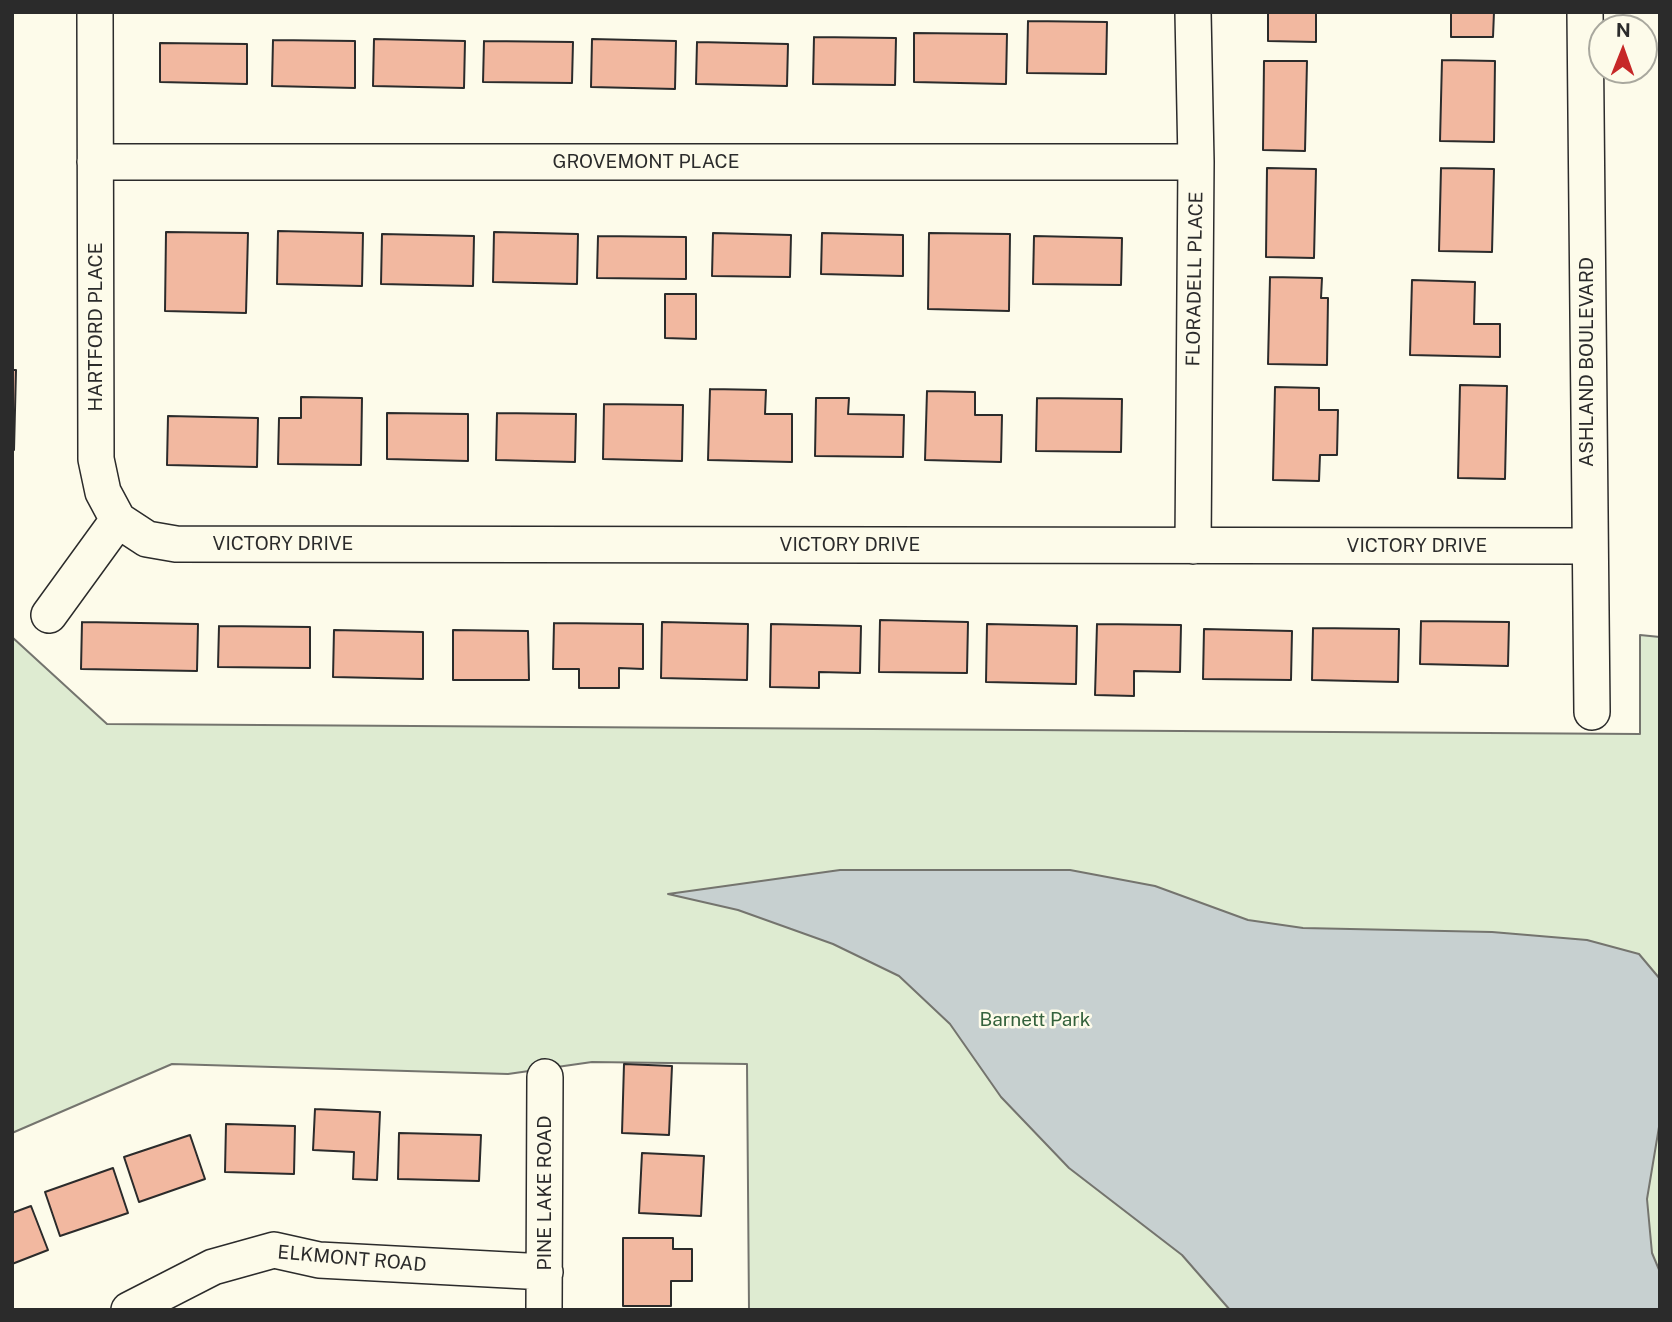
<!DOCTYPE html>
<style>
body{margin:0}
#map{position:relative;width:1672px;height:1322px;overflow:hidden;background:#fdfbea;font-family:"Public Sans",sans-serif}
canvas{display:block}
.frame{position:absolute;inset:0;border:14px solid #2b2b2b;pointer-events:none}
.north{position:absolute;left:1588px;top:14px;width:70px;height:70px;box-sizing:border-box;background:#fdfbea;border:2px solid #a9a89e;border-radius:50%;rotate:1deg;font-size:19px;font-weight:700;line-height:28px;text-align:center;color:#2b2b2b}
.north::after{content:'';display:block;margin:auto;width:24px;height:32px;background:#c62828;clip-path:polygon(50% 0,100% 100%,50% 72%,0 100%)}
</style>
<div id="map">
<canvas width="1672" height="1322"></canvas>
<div class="frame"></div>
<div class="north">N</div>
</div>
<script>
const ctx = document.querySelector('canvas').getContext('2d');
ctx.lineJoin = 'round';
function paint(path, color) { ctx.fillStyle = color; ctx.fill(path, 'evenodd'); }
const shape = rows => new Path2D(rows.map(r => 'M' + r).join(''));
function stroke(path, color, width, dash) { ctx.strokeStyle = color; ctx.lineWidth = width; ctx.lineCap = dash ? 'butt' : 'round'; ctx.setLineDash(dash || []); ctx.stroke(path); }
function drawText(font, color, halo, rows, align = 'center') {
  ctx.font = font + ' "Public Sans",sans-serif'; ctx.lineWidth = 5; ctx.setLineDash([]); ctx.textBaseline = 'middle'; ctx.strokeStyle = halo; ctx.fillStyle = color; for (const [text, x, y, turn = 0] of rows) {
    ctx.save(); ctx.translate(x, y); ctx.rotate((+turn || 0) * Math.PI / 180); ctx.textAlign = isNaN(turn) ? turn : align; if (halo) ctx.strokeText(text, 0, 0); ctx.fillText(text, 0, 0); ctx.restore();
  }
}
const green = shape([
 [1640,635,1660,637,1660,1310,749,1310,747,1064,592,1062,508,1074,172,1064,12,1133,12,637,107,724,1640,734,1640,635]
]);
paint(green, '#deebd1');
stroke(green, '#74746e', 2);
const water = shape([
 [840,870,1070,870,1155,886,1248,920,1303,928,1492,932,1587,940,1639,954,1660,979,1660,1121,1647,1199,1652,1253,1660,1272,1660,1310,1230,1310,1182,1255,1069,1168,1001,1097,950,1024,899,976,833,944,738,910,668,894,840,870]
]);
paint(water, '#c7d0d0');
stroke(water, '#74746e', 2);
const building = shape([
 [1268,12,1316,12,1316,42,1268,41,1268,12],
 [1451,12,1494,12,1493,37,1451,37,1451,12],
 [1028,21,1107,22,1106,74,1027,73,1028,21],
 [914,33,1007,34,1006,84,914,82,914,33],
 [814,37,896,38,895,85,813,84,814,37],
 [374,39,465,41,464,88,373,86,374,39],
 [592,39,676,41,675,89,591,87,592,39],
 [273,40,355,41,355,88,272,86,273,40],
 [484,41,573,42,572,83,483,82,484,41],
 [697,42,788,44,787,86,696,84,697,42],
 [160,43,247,44,247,84,160,82,160,43],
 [1442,60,1495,61,1494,142,1440,141,1442,60],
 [1264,61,1307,61,1305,151,1263,150,1264,61],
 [1267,168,1316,169,1314,258,1266,257,1267,168],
 [1441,168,1494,169,1492,252,1439,251,1441,168],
 [278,231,363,233,362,286,277,284,278,231],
 [166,232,248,233,246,313,165,311,166,232],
 [494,232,578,234,577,284,493,282,494,232],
 [713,233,791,235,790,277,712,276,713,233],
 [822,233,903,235,903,276,821,274,822,233],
 [929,233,1010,234,1009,311,928,309,929,233],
 [382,234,474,236,473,286,381,284,382,234],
 [598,236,686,237,686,279,597,278,598,236],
 [1034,236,1122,238,1121,285,1033,284,1034,236],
 [1270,277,1322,278,1321,298,1328,298,1327,365,1268,364,1270,277],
 [1412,280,1475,282,1474,324,1500,324,1500,357,1410,355,1412,280],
 [665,294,696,294,696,339,665,338,665,294],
 [12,370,16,370,14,450,12,450,12,370],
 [1460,385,1507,386,1505,479,1458,478,1460,385],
 [1275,387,1319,388,1319,410,1338,410,1337,455,1320,455,1319,481,1273,480,1275,387],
 [710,389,766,390,765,414,792,414,792,462,708,460,710,389],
 [927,391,975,392,975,415,1002,415,1001,462,925,460,927,391],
 [301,397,362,398,361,465,278,464,279,418,301,418,301,397],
 [816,398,849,398,848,414,904,415,903,457,815,456,816,398],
 [1037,398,1122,399,1121,452,1036,451,1037,398],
 [604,404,683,405,682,461,603,459,604,404],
 [387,413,468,414,468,461,387,459,387,413],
 [497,413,576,414,575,462,496,460,497,413],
 [168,416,258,418,257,467,167,465,168,416],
 [880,620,968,622,967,673,879,672,880,620],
 [1421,621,1509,622,1508,666,1420,664,1421,621],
 [82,622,198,624,197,671,81,669,82,622],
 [662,622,748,624,747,680,661,678,662,622],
 [554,623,643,624,643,669,619,668,619,688,579,688,579,669,553,669,554,623],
 [771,624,861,626,860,673,819,672,819,688,770,687,771,624],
 [987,624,1077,626,1076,684,986,682,987,624],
 [1097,624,1181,625,1180,672,1134,671,1134,696,1095,695,1097,624],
 [219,626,310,627,310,668,218,667,219,626],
 [1313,628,1399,629,1398,682,1312,680,1313,628],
 [1204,629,1292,631,1291,680,1203,679,1204,629],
 [334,630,423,632,423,679,333,677,334,630],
 [453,630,528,631,529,680,453,680,453,630],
 [624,1064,672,1066,669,1135,622,1133,624,1064],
 [315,1109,380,1112,377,1180,353,1179,354,1152,313,1150,315,1109],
 [226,1124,295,1126,294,1174,225,1172,226,1124],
 [399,1133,481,1135,479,1181,398,1179,399,1133],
 [190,1135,205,1179,139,1202,124,1157,190,1135],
 [642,1153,704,1156,701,1216,639,1213,642,1153],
 [113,1168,128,1213,60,1236,45,1192,113,1168],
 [31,1206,48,1250,12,1264,12,1213,31,1206],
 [623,1238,673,1238,673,1249,692,1249,692,1281,671,1281,671,1306,623,1306,623,1238]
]);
paint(building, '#f2b8a0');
stroke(building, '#2b2b2b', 2);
const minor = shape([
 [95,12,96,459,103,492,118,520,147,539,176,544,1588,546],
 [1585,12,1592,712],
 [95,162,1196,162],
 [1193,546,1196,162,1193,12],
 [49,615,118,520],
 [129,1310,213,1267,274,1250,319,1260,545,1272],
 [544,1310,545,1077]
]);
stroke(minor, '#2b2b2b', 38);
stroke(minor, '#fdfbea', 35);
drawText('19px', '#2b2b2b', '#fdfbea', [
 ["GROVEMONT PLACE",646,162],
 ["FLORADELL PLACE",1195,279,-89],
 ["HARTFORD PLACE",96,327,-90],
 ["ASHLAND BOULEVARD",1587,362,-90],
 ["VICTORY DRIVE",283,544],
 ["VICTORY DRIVE",850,545],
 ["VICTORY DRIVE",1417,546],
 ["PINE LAKE ROAD",545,1193,-90],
 ["ELKMONT ROAD",352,1259,5]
]);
drawText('19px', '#34623c', '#fdfbea', [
 ["Barnett Park",1035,1020]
]);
</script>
